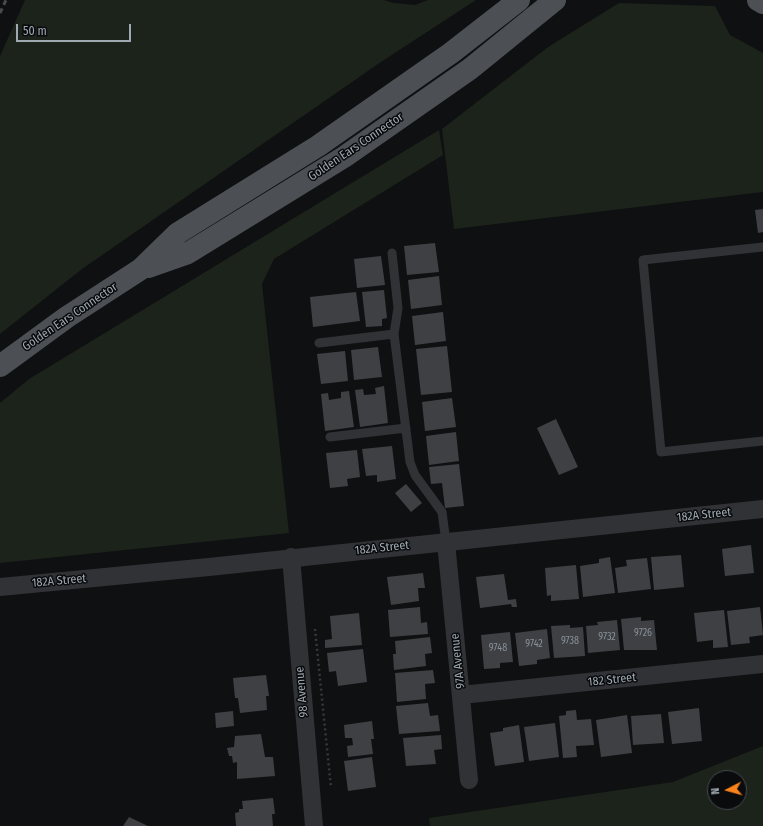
<!DOCTYPE html>
<style>
body{margin:0}
#map{position:relative;width:763px;height:826px;overflow:hidden;background:#0f1011;font-family:"Fira Sans Condensed",sans-serif}
canvas{display:block}
.north{position:absolute;left:707px;top:770px;width:40px;height:40px;box-sizing:border-box;background:#0a0b0c;border:1px solid #464a4f;border-radius:50%;rotate:264deg;font-size:11px;font-weight:700;line-height:16px;text-align:center;color:#9fa9b3}
.north::after{content:'';display:block;margin:auto;width:14px;height:18px;background:#fc821c;clip-path:polygon(50% 0,100% 100%,50% 72%,0 100%)}
.scale{position:absolute;left:16px;top:24px;width:115px;height:18px;box-sizing:border-box;border:2px solid #9fa9b3;border-top:0;padding-left:5px;font-size:12px;line-height:14px;white-space:nowrap;color:#9fa9b3;-webkit-text-stroke:3px #0a0b0c;paint-order:stroke}
</style>
<div id="map">
<canvas width="763" height="826"></canvas>
<div class="north">N</div>
<div class="scale">50 m</div>
</div>
<script>
const ctx = document.querySelector('canvas').getContext('2d');
ctx.lineJoin = 'round';
function paint(path, color) { ctx.fillStyle = color; ctx.fill(path, 'evenodd'); }
const shape = rows => new Path2D(rows.map(r => 'M' + r).join(''));
function stroke(path, color, width, dash) { ctx.strokeStyle = color; ctx.lineWidth = width; ctx.lineCap = dash ? 'butt' : 'round'; ctx.setLineDash(dash || []); ctx.stroke(path); }
function drawText(font, color, halo, rows, align = 'center') {
  ctx.font = font + ' "Fira Sans Condensed",sans-serif'; ctx.lineWidth = 3; ctx.setLineDash([]); ctx.textBaseline = 'middle'; ctx.strokeStyle = halo; ctx.fillStyle = color; for (const [text, x, y, turn = 0] of rows) {
    ctx.save(); ctx.translate(x, y); ctx.rotate((+turn || 0) * Math.PI / 180); ctx.textAlign = isNaN(turn) ? turn : align; if (halo) ctx.strokeText(text, 0, 0); ctx.fillText(text, 0, 0); ctx.restore();
  }
}
paint(shape([
 [25,0,384,0,394,3,415,5,428,0,476,0,381,62,82,269,0,334,0,56],
 [619,3,715,6,730,35,763,53,763,192,454,229,442,129,548,47],
 [439,130,443,155,274,259,262,284,289,533,0,563,0,403,29,379],
 [763,746,763,826,430,826,429,818,673,782],
 [715,778,739,778,739,802,715,802]
]), '#1c231b');
paint(shape([
 [763,209,763,232,758,233,755,210],
 [435,243,439,272,407,275,404,246],
 [381,256,385,285,357,288,354,259],
 [439,276,442,305,411,309,408,280],
 [384,290,387,318,382,319,382,326,366,327,362,292],
 [356,292,360,321,313,327,310,297],
 [443,312,446,341,415,345,412,316],
 [447,346,452,392,421,395,416,349],
 [378,347,382,377,354,380,351,350],
 [345,351,348,381,321,384,317,354],
 [384,386,388,423,360,427,355,390,363,389,364,395,376,394,375,388],
 [349,391,354,427,325,431,321,394,328,393,329,400,341,398,341,392],
 [452,398,456,427,425,431,422,402],
 [556,419,578,467,559,475,537,428],
 [456,432,459,461,429,465,426,436],
 [392,446,396,479,377,482,377,475,366,476,362,449],
 [357,450,360,477,347,479,348,486,330,488,326,453],
 [459,464,464,506,445,508,442,483,431,484,429,467],
 [406,484,422,503,411,512,395,493],
 [751,545,754,573,725,576,722,549],
 [681,555,684,587,654,590,651,557],
 [610,557,615,593,583,597,580,566,599,563,599,559],
 [647,558,651,589,618,593,615,568,627,566,626,560],
 [576,565,579,599,551,601,551,595,547,596,545,568],
 [423,573,425,588,418,588,419,601,391,605,387,577],
 [504,574,508,600,516,599,517,607,512,607,511,604,480,608,476,577],
 [420,607,421,623,427,622,428,634,390,637,388,610],
 [760,607,763,635,749,637,750,643,731,645,727,611],
 [724,610,728,647,713,648,713,640,697,642,694,613],
 [359,613,362,645,325,648,325,640,332,639,330,616],
 [641,617,641,621,654,620,657,650,624,650,621,619],
 [617,620,620,650,588,653,586,626,598,625,597,622],
 [570,625,570,628,583,627,585,656,554,658,551,626],
 [547,629,550,658,537,660,537,664,519,666,515,633],
 [510,632,513,662,500,663,500,668,484,669,481,635],
 [430,637,432,653,425,654,426,666,394,670,393,654,396,654,395,641],
 [363,649,367,682,338,686,336,671,329,672,327,653],
 [433,670,435,683,425,684,426,699,397,702,395,673],
 [266,675,269,696,266,696,267,710,240,713,238,698,235,698,233,678],
 [428,703,430,716,438,715,440,731,399,734,396,706],
 [699,708,702,741,672,744,668,712],
 [576,710,577,720,591,719,594,745,576,746,577,757,563,758,559,716,566,715,566,711],
 [233,711,234,726,216,728,215,713],
 [661,714,664,743,633,745,631,716],
 [627,715,632,753,601,757,596,720],
 [372,721,374,739,371,739,373,754,348,757,347,746,353,745,352,738,345,738,344,725],
 [555,723,559,757,529,761,524,727],
 [519,725,524,762,495,766,490,733,503,731,503,728],
 [261,734,265,757,273,757,275,776,237,779,237,762,233,763,232,756,229,756,227,748,234,747,235,736],
 [441,735,442,749,434,750,436,764,406,766,403,738],
 [372,757,376,787,348,791,344,761],
 [273,798,275,814,272,814,273,826,236,826,235,813,239,812,239,809,243,809,242,801],
 [129,817,148,826,123,826]
]), '#3e4044');
stroke(shape([
 [315,629,331,788]
]), '#36393d', 2.5, [2, 3]);
stroke(shape([
 [763,247,643,260,661,452,763,441],
 [392,253,398,308,394,334,410,462,415,475,442,512,446,542],
 [319,343,394,334],
 [330,437,406,428]
]), '#303236', 9);
stroke(shape([
 [446,542,469,780],
 [291,557,314,826],
 [0,587,209,567,763,509],
 [461,695,763,664]
]), '#303236', 18);
stroke(shape([
 [758,0,763,3],
 [148,267,188,253,344,157,470,69,555,0],
 [0,366,67,317,141,269,178,233,318,146,451,53,519,0]
]), '#4c5055', 22);
stroke(shape([
 [0,13,6,0]
]), '#474b4f', 3, [5, 4]);
drawText('10px', '#878f97', null, [
 ["9726",643,633],
 ["9732",607,637],
 ["9738",570,641],
 ["9742",534,644],
 ["9748",498,648]
]);
drawText('12px', '#9fa9b3', '#0a0b0c', [
 ["Golden Ears Connector",356,147,-34],
 ["Golden Ears Connector",70,317,-34],
 ["182A Street",704,515,-6],
 ["182A Street",382,548,-6],
 ["182A Street",59,581,-5],
 ["97A Avenue",458,661,-96],
 ["182 Street",612,680,-6],
 ["98 Avenue",302,692,-95]
]);
</script>
